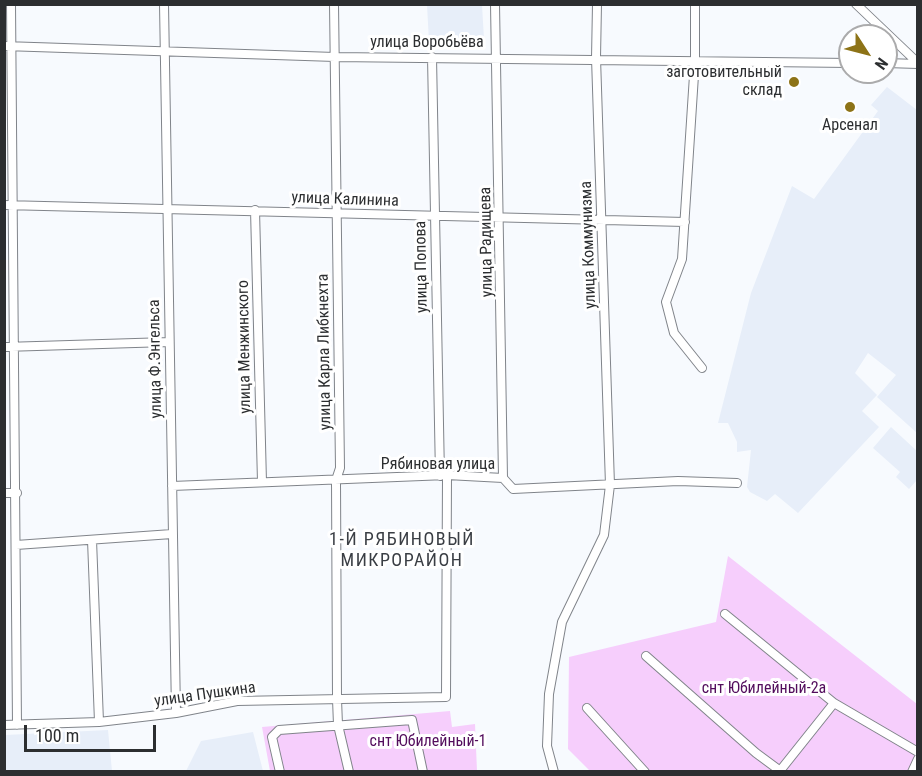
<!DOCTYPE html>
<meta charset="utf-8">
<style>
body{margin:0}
#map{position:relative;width:922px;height:776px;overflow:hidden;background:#f7fafe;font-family:"Roboto Condensed",sans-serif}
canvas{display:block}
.frame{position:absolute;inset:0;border:6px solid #2c2e30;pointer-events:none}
.north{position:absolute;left:838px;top:24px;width:60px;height:60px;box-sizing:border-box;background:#fff;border:2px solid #ababac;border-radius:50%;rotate:126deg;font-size:16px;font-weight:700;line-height:24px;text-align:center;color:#2c2e30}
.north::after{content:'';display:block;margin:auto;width:21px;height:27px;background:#8d7317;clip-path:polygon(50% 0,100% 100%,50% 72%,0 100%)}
.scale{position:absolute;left:24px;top:725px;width:132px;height:27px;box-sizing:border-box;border:3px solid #2c2e30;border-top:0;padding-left:8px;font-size:18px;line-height:21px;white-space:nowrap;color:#2c2e30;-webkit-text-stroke:4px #fff;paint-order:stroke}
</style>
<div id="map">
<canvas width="922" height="776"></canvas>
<div class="frame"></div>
<div class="north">N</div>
<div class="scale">100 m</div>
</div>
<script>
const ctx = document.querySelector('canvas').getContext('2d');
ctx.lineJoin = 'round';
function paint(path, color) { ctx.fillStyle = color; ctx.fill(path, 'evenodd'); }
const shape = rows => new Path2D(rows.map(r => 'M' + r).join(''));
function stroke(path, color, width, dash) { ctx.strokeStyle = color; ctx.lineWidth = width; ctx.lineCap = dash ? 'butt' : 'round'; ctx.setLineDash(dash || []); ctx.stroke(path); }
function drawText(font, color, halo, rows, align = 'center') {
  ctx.font = font + ' "Roboto Condensed",sans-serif'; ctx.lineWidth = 6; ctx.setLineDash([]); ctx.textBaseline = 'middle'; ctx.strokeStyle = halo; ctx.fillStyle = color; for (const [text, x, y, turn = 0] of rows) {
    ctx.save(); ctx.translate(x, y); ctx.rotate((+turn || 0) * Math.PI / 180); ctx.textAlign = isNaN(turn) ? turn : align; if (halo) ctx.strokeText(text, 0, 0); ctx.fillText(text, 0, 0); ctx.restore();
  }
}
paint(shape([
 [427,5,482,5,484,39,429,42],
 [887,87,917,110,917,433,877,397,896,375,868,353,855,373,877,395,862,411,879,427,798,513,775,494,767,501,750,492,747,487,751,450,737,452,737,442,728,423,718,423,751,293,792,186,814,199,878,111,871,105],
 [891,427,917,451,917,480,909,489,896,477,900,472,873,448],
 [108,730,112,771,5,771,5,735],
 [253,732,263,771,186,771,201,741]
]), '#e7eef9');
paint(shape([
 [728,556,917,704,917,771,590,771,568,749,569,657,716,622],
 [450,711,452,727,475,724,477,771,270,771,262,727]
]), '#f6cefc');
const minor = shape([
 [11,4,17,725],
 [164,4,176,713],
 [334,4,340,468,336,480,337,699,338,725,349,772],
 [495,4,503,478],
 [695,4,695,60,682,259,666,302,674,333,702,368],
 [856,4,918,63],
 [4,46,335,57,850,63],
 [432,57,440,476],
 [886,63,918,64],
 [4,205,685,222],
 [255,210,262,482],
 [4,347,168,342],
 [172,486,447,475,503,478,513,489,678,481,737,483],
 [4,493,17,493],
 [92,540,99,722],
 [16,545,172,534],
 [725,614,834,703,918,752],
 [646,656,756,753,779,770],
 [587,708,645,772],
 [4,725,99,722,176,713,237,701,446,697,447,475],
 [280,772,272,737,279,730,412,720,423,772],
 [554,772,547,746,549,694,562,622,604,535,610,485,596,58,597,4],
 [779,772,834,703],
 [912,772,918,759]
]);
stroke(minor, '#80848a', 10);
stroke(minor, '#fff', 8);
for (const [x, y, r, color] of [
 [794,82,6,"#8d7317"],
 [850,107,6,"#8d7317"]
]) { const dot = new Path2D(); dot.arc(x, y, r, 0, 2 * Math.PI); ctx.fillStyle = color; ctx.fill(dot); stroke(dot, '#fff', 2); }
drawText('16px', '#2c2e30', '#fff', [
 ["улица Воробьёва",427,43],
 ["улица Калинина",345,200,2],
 ["улица Радищева",487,242,-91],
 ["улица Коммунизма",589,245,-92],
 ["улица Попова",422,267,-91],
 ["улица Менжинского",245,347,-91],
 ["улица Карла Либкнехта",325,352,-91],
 ["улица Ф.Энгельса",156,359,-91],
 ["Рябиновая улица",438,465],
 ["улица Пушкина",205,695,-8]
]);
drawText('16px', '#2c2e30', '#fff', [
 ["заготовительный",782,73],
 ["склад",782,91],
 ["Арсенал",850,126,"center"]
], 'right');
drawText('16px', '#520c5c', '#fff', [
 ["снт Юбилейный-2а",764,689],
 ["снт Юбилейный-1",428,742]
]);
ctx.letterSpacing = '1.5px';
drawText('18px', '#3a3e44', '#fff', [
 ["1-Й РЯБИНОВЫЙ",402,540],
 ["МИКРОРАЙОН",402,561]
]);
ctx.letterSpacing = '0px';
</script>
